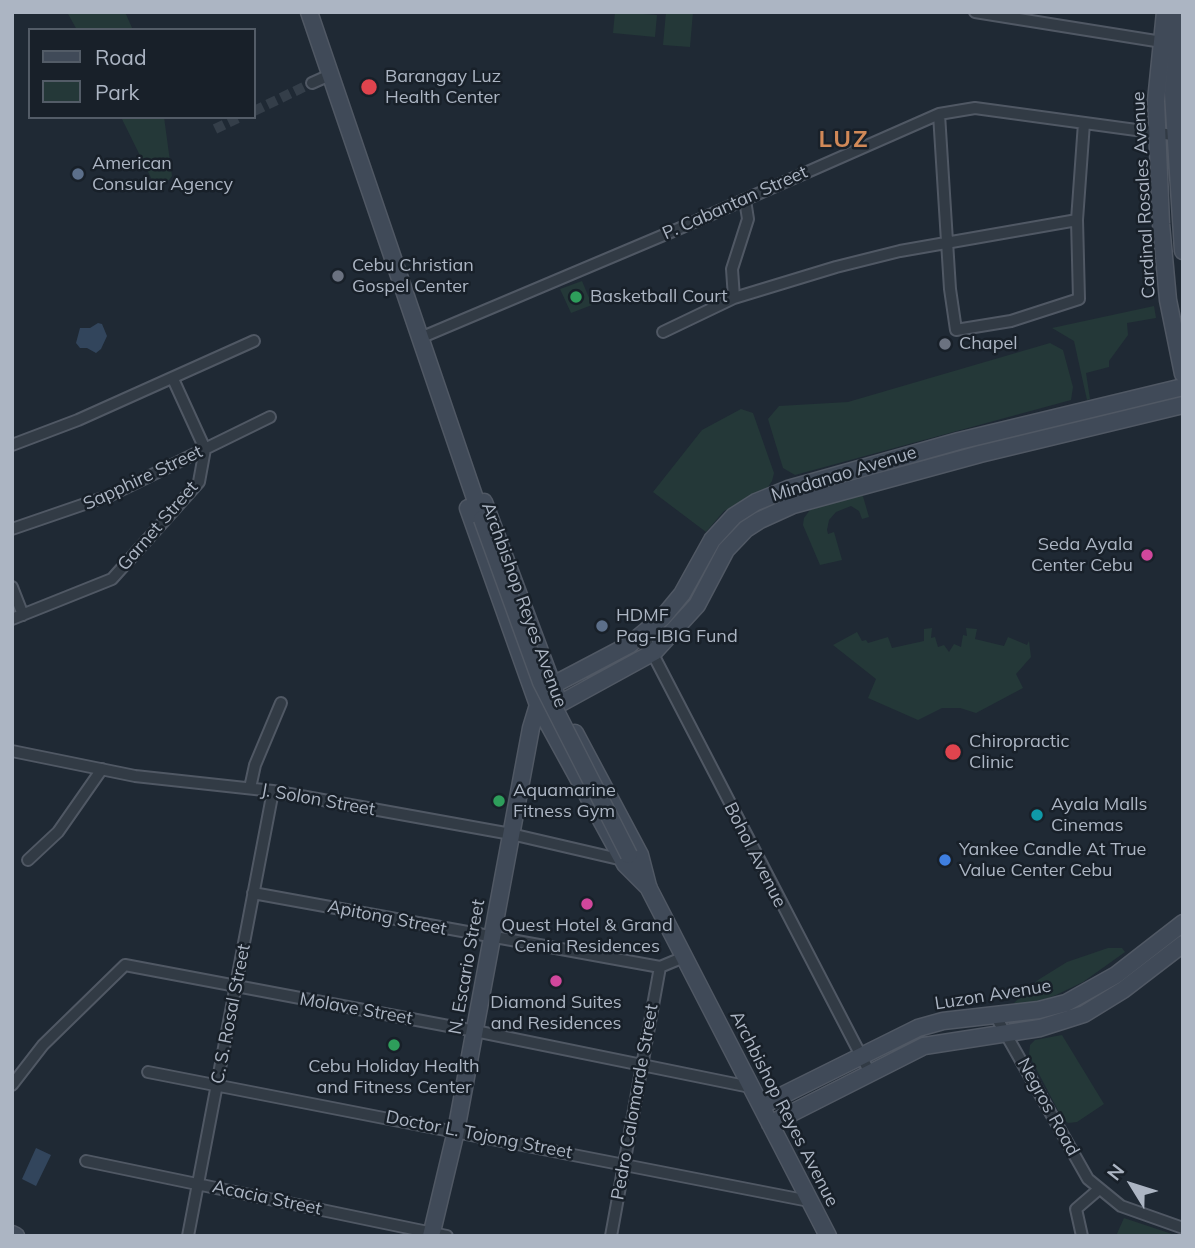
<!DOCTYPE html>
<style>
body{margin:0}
#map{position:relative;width:1195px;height:1248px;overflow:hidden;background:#1f2934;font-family:Mulish,sans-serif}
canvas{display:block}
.frame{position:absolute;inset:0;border:14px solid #acb5c3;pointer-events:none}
.legend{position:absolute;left:28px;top:28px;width:228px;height:91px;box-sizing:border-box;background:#182029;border:2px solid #535c67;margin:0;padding:9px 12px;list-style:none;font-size:21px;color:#acb5c3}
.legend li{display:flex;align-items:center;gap:14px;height:35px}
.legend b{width:35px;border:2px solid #535c67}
.north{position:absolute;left:1097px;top:1150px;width:70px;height:70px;-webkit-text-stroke:5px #182029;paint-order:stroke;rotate:308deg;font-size:19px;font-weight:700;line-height:28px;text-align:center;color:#acb5c3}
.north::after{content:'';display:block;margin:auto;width:24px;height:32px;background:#acb5c3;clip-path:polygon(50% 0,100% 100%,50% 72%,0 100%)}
</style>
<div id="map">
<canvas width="1195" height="1248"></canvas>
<div class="frame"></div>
<ul class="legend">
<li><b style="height:9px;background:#404a58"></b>Road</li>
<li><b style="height:19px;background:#243838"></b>Park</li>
</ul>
<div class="north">N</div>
</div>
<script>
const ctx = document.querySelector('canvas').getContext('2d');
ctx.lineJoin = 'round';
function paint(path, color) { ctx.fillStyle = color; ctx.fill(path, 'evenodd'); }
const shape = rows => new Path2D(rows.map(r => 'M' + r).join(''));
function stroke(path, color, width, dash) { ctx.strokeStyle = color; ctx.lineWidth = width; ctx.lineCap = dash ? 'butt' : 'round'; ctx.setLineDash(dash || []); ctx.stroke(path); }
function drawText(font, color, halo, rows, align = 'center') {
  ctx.font = font + ' Mulish,sans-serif'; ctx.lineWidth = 5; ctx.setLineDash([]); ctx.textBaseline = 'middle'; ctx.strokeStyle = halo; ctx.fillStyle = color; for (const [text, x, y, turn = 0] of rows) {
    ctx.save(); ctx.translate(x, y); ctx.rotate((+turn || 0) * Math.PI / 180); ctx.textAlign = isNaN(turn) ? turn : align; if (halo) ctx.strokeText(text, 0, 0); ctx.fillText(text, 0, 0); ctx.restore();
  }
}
paint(shape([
 [67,12,125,12,133,30,77,30],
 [615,12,657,15,655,37,613,33],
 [666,12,693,12,690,47,663,45],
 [121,117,164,117,172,176,169,180,155,186],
 [582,281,592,305,571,313,560,289],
 [1154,306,1156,318,1127,323,1128,335,1109,361,1109,367,1086,373,1090,399,1087,400,1074,341,1052,328],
 [1050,343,1063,350,1073,387,1071,400,795,475,783,468,768,419,779,406,848,402],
 [741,409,753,413,774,473,772,481,766,490,724,511,706,532,653,492,702,430],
 [862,493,869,517,862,519,859,511,851,506,836,512,829,520,827,530,828,534,834,532,842,560,820,565,803,525,804,518,810,510],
 [932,628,931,638,935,637,938,647,944,645,949,652,954,644,961,647,963,635,967,636,966,628,977,629,975,639,1004,646,1008,637,1027,645,1029,641,1031,657,1016,674,1023,688,976,713,960,708,942,708,918,720,868,698,876,679,833,645,857,632,862,641,866,640,868,643,888,637,892,648,924,641,924,629],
 [1108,948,1122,948,1125,952,1083,982,1056,995,1037,1002,1016,1006,1014,1003,1038,980,1067,962],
 [1062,1035,1104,1104,1077,1122,1068,1123,1062,1118,1029,1055,1030,1045,1035,1040],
 [1124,1218,1178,1236,1116,1236]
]), '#243838');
paint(shape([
 [98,323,102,324,107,336,101,349,96,353,87,348,80,348,76,343,80,328,90,328],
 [36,1148,51,1155,36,1186,22,1179]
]), '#32455c');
stroke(shape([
 [254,111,312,83],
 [215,129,240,117]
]), '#343e49', 10, [10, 5]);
const street = shape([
 [975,12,1162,42],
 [312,83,330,75],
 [939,114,950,289,956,330,1011,321,1079,299,1077,220,1084,123],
 [734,298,732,269,748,219,745,200],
 [663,332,734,298,836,267,900,251,1077,220],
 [420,338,678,229,939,114,975,108,1180,136],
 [173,379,205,449],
 [12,445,78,420,254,341],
 [12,529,111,495,270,417],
 [12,587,23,615],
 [12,619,112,579,199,482,205,449],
 [643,635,870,1073],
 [12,751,135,776,273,791,511,834,623,860],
 [250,788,255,765,281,703],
 [28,860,58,832,102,769],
 [253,893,660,967,684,957],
 [995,1015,1088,1179,1121,1206,1183,1228],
 [148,1072,809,1201],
 [12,1085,43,1045,125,965,475,1031,750,1087],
 [86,1161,447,1236],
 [188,1236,273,791],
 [611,1236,660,967],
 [1082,1236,1076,1209,1098,1190]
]);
const secondary = shape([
 [309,12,482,519],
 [1165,12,1156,101,1161,224,1168,300,1183,374],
 [1181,12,1173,93,1183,251],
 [484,502,556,694],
 [468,508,538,705,625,864,649,888],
 [540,705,561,703,654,652,697,605,726,550,746,529,760,520,793,505,980,454,1183,405],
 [575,733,640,855,648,886],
 [645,881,828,1236],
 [761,1106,918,1028,943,1021,1039,1010,1066,1003,1116,975,1183,923],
 [770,1124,924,1046,1040,1028,1084,1014,1123,990,1183,944],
 [12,1234,16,1236],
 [431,1236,456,1131,531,728,538,705,553,685,629,645,663,617,682,594,712,540,734,516,756,502,788,489,959,441,1183,387]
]);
stroke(street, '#505864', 14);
stroke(secondary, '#505864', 19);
stroke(street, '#323b45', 10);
stroke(secondary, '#404a58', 16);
const secondaryBridge = shape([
 [482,519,541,682,629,855]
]);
stroke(secondaryBridge, '#505864', 19, []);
stroke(secondaryBridge, '#404a58', 16);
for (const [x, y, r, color] of [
 [369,87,9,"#e0444e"],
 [78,174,7,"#5c6f8a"],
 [338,276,7,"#6b7280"],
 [576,297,7,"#2e9e5b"],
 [945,344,7,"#6b7280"],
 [1147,555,7,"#d1479c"],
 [602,626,7,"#5c6f8a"],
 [953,752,9,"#e0444e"],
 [499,801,7,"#2e9e5b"],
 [1037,815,7,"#0f9aa8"],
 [945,860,7,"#3f7fe0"],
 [587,904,7,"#d1479c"],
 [556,981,7,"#d1479c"],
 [394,1045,7,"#2e9e5b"]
]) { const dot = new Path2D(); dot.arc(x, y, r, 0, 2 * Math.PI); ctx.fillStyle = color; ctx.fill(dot); stroke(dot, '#182029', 2.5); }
drawText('18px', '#acb5c3', '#182029', [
 ["Barangay Luz",385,77],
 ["Health Center",385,98],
 ["American",92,164],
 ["Consular Agency",92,185],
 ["Cebu Christian",352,266],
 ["Gospel Center",352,287],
 ["Basketball Court",590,297],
 ["Chapel",959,344],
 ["Seda Ayala",1133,545,"right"],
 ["Center Cebu",1133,566,"right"],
 ["HDMF",616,616],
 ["Pag-IBIG Fund",616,637],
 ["Chiropractic",969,742],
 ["Clinic",969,763],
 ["Aquamarine",513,791],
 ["Fitness Gym",513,812],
 ["Ayala Malls",1051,805],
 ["Cinemas",1051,826],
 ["Yankee Candle At True",959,850],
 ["Value Center Cebu",959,871],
 ["Quest Hotel & Grand",587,926,"center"],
 ["Cenia Residences",587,947,"center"],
 ["Diamond Suites",556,1003,"center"],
 ["and Residences",556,1024,"center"],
 ["Cebu Holiday Health",394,1067,"center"],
 ["and Fitness Center",394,1088,"center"]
], 'left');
drawText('18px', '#acb5c3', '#182029', [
 ["Cardinal Rosales Avenue",1144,195,-93],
 ["P. Cabantan Street",735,203,-24],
 ["Mindanao Avenue",844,474,-17],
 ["Sapphire Street",143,478,-25],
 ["Garnet Street",158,526,-49],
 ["Archbishop Reyes Avenue",524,605,70],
 ["J. Solon Street",318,800,10],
 ["Bohol Avenue",755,855,63],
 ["Apitong Street",387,918,11],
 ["N. Escario Street",467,967,-80],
 ["Luzon Avenue",993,995,-9],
 ["Molave Street",356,1009,10],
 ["C. S. Rosal Street",231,1014,-79],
 ["Pedro Calomarde Street",635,1102,-80],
 ["Negros Road",1048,1107,61],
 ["Archbishop Reyes Avenue",784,1109,63],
 ["Doctor L. Tojong Street",479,1135,11],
 ["Acacia Street",267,1198,12]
]);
ctx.letterSpacing = '2px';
drawText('bold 24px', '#d18958', '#182029', [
 ["LUZ",844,140]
]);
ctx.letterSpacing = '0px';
</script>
